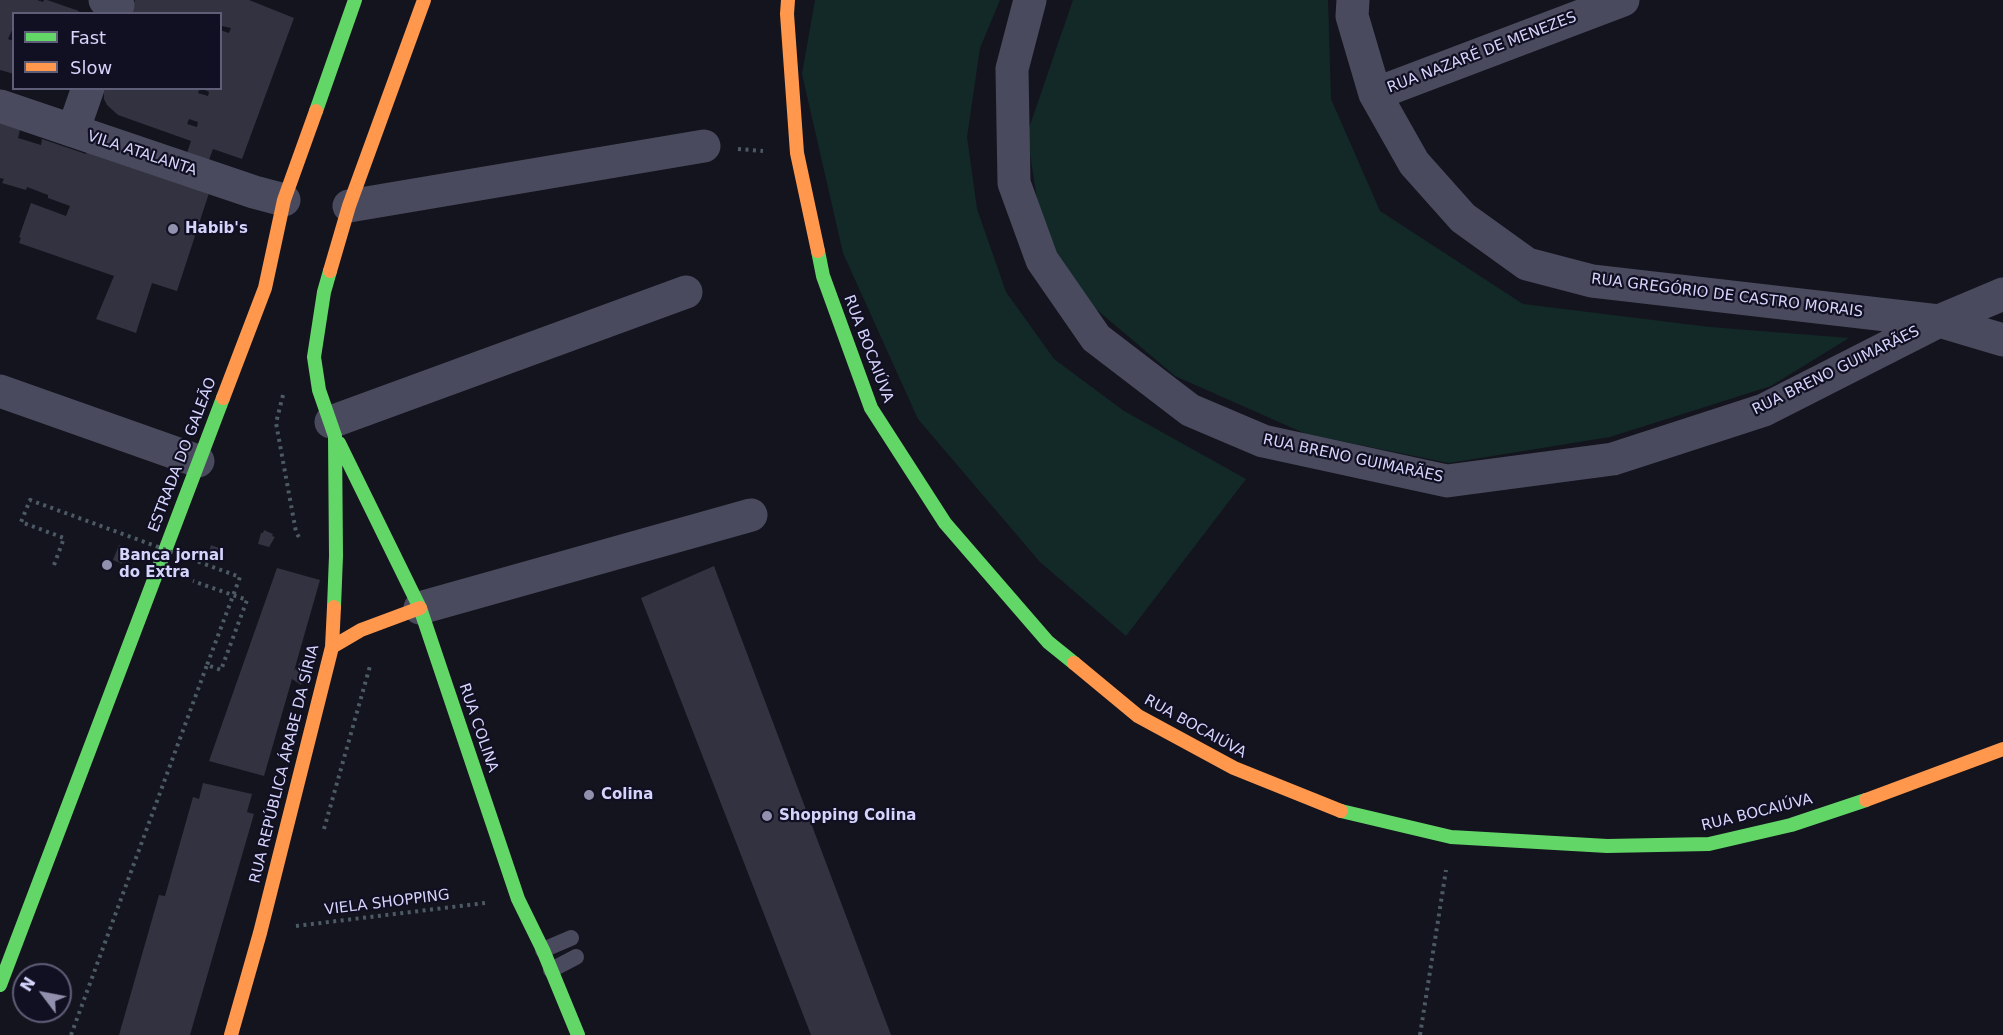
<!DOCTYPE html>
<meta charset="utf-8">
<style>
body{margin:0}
#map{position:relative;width:2003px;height:1035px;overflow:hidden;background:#14141e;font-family:"DejaVu Sans",sans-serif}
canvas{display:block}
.legend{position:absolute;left:12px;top:12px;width:210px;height:78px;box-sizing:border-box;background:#111022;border:2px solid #5f5e79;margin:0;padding:8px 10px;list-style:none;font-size:18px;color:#d5d4fc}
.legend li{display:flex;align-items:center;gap:12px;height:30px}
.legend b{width:30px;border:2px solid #5f5e79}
.north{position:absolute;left:12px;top:963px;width:60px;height:60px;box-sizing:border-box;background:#111022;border:2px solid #5f5e79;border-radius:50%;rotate:302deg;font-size:16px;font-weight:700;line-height:24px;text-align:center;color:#d5d4fc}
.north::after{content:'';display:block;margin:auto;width:21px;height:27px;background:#9191ae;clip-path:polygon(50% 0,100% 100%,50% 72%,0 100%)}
</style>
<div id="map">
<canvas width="2003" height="1035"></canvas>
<ul class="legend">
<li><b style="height:8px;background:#63d668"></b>Fast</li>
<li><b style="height:8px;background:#ff974d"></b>Slow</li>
</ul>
<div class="north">N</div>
</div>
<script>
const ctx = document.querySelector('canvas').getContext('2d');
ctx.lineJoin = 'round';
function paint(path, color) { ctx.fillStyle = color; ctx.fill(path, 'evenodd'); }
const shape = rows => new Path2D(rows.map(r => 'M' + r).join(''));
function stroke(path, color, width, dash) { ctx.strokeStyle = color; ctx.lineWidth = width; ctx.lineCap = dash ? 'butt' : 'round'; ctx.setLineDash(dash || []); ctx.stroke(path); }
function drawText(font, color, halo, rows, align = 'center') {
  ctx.font = font + ' "DejaVu Sans",sans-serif'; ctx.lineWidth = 4.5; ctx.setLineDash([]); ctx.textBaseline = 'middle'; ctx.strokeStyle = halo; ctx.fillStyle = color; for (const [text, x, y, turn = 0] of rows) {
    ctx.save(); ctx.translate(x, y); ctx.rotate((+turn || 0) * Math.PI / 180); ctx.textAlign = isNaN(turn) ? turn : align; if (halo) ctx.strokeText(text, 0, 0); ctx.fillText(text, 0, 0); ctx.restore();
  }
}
paint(shape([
 [815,0,1000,0,980,48,967,137,977,209,1006,292,1054,359,1124,411,1246,479,1126,636,1040,562,918,419,843,253,802,74],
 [1073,0,1328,0,1331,99,1380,211,1523,304,1710,327,1849,338,1771,386,1610,437,1449,463,1306,434,1175,376,1083,298,1041,225,1027,134]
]), '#132928');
paint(shape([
 [0,0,37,0,43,2,44,0,47,0,79,11,78,14,14,14,14,26,8,39,14,41,14,74,0,70],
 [135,0,249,0,294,18,242,159,213,149,208,163,186,156,191,141,118,115,107,105,104,99,104,88,200,88,198,93,208,96,209,92,201,88,220,88,220,30,229,33,231,28,222,26,220,30,220,14,130,14],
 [189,119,198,122,197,127,187,124],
 [0,123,20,130,18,138,41,145,42,139,86,154,88,147,210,190,177,291,152,283,136,333,96,319,114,276,19,243,21,238,19,237,31,203,66,216,70,206,48,198,48,195,27,187,26,190,2,183,4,179,0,178],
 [264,530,273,534,272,536,275,537,269,547,258,544,261,533,263,533],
 [119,545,130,549,125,563,122,562,122,564,113,560],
 [211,545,219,548,214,561,207,558],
 [714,566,891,1035,811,1035,641,598],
 [277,568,320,580,294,671,303,658,314,665,301,685,292,679,264,776,209,761],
 [203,783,252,794,247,812,254,814,190,1035,119,1035,159,895,165,896,193,797,199,799]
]), '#323240');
stroke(shape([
 [738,149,763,151],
 [283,395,276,423,296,532,300,539],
 [324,829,370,666],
 [296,926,485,903],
 [71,1035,207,665,221,670,247,600,193,581],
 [1420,1035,1446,870]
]), '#4b5a64', 4, [3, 4.5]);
stroke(shape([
 [543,950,571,938],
 [551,970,576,957]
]), '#4a4a5e', 16);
stroke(shape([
 [105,0,118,5],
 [1030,0,1012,69,1014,183,1042,260,1096,338,1190,410,1263,441,1447,481,1613,459,1764,410,1939,321,2003,294],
 [1353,0,1352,16,1375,94,1414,163,1463,218,1527,264,1592,281,1939,321,2003,340],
 [1375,94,1623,0],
 [0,106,254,192,284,200],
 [73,131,88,88],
 [349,206,704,146],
 [0,391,198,461],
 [331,422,686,292],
 [420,608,751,515]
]), '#4a4a5e', 33);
stroke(shape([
 [316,111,355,0],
 [818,251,823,276,871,408,945,523,1048,642,1074,663],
 [330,271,324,292,314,357,319,390,335,436,336,556,334,607],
 [339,443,420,608,518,899,543,950,578,1035],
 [1341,811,1451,837,1607,846,1709,844,1791,825,1866,800],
 [0,985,223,398]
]), '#63d668', 14);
stroke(shape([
 [788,0,787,14,797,153,818,251],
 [330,271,349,206,424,0],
 [223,398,265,288,284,200,316,111],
 [332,647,361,630,420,608],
 [1074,663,1138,716,1234,768,1341,811],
 [1866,800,2003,749],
 [231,1035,260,933,332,647,334,607]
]), '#ff974d', 14);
stroke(shape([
 [54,565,64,538,21,522,30,500,240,577,207,665]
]), '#4b5a64', 4, [3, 4.5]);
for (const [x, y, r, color] of [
 [173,229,6,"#9191ae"],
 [107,565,6,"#9191ae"],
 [589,795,6,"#9191ae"],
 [767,816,6,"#9191ae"]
]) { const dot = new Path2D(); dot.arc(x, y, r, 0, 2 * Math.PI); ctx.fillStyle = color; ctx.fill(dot); stroke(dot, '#111022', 2); }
drawText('15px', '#d5d4fc', '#111022', [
 ["RUA NAZARÉ DE MENEZES",1482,53,-21],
 ["VILA ATALANTA",142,154,18],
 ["RUA GREGÓRIO DE CASTRO MORAIS",1727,296,7],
 ["RUA BOCAIÚVA",868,349,69],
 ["RUA BRENO GUIMARÃES",1836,371,-26],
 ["ESTRADA DO GALEÃO",183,455,-69],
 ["RUA BRENO GUIMARÃES",1353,459,12],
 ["RUA BOCAIÚVA",1195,727,29],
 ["RUA COLINA",478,728,71],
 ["RUA REPÚBLICA ÁRABE DA SÍRIA",285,764,-76],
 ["RUA BOCAIÚVA",1757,813,-14],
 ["VIELA SHOPPING",387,903,-7]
]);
drawText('bold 15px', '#d5d4fc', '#111022', [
 ["Habib's",185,229],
 ["Banca jornal",119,556],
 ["do Extra",119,573],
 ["Colina",601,795],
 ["Shopping Colina",779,816]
], 'left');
</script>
